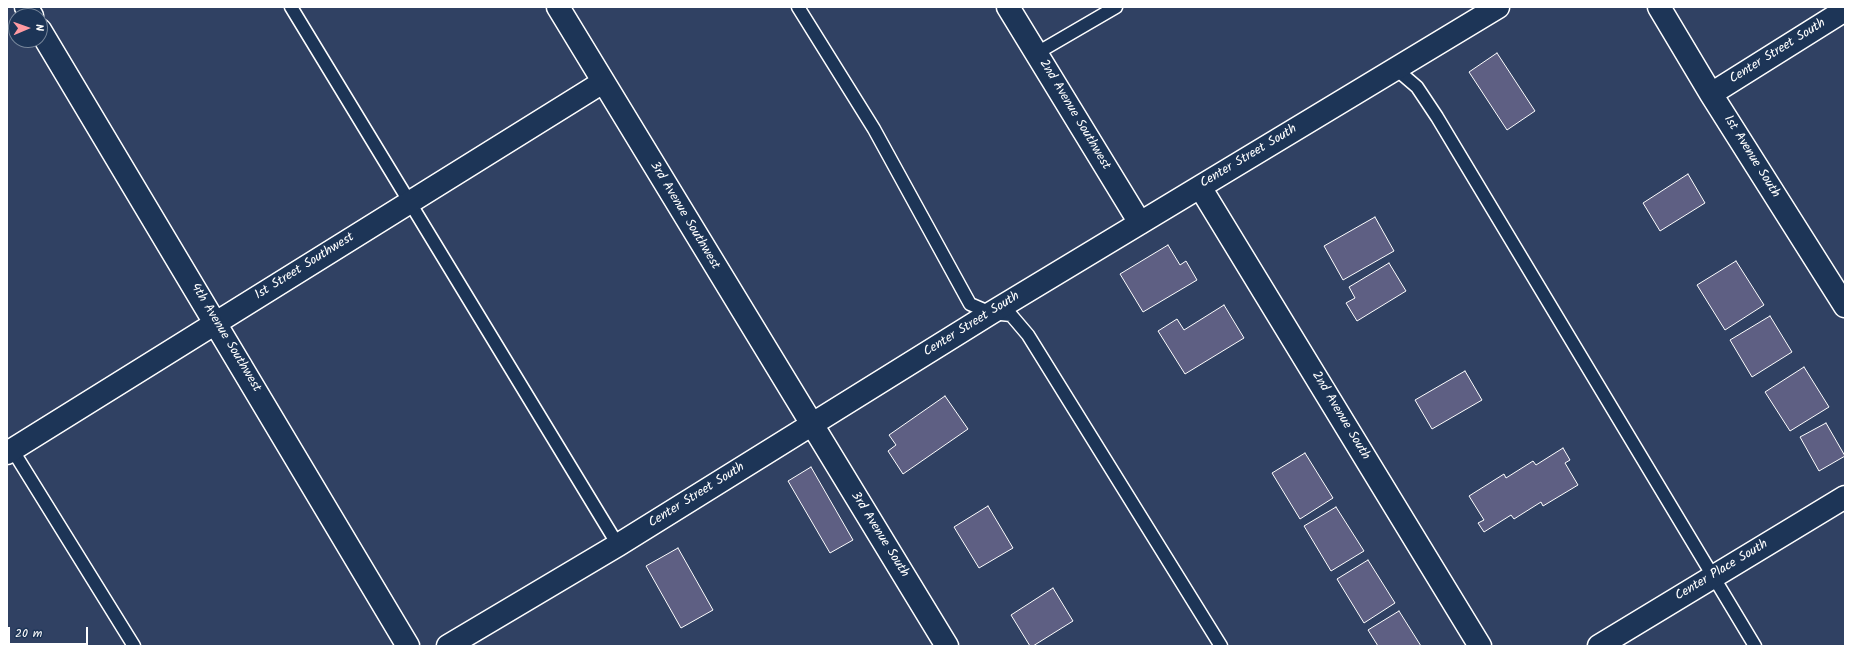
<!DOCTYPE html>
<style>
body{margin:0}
#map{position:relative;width:1852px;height:653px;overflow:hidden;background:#304163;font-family:Kalam,sans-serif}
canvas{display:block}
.frame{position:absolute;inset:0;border:8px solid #fff;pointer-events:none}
.north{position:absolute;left:8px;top:8px;width:40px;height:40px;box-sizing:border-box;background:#1d3557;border:1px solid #77869a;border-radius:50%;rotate:88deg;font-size:11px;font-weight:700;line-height:16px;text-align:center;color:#fff}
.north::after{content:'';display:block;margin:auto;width:14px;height:18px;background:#ff9aa2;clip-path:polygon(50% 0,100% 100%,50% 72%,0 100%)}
.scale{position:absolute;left:8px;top:627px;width:80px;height:18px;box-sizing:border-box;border:2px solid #fff;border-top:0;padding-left:5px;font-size:12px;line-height:14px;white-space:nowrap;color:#fff;-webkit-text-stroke:3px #1d3557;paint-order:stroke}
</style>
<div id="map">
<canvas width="1852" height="653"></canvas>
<div class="frame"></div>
<div class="north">N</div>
<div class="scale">20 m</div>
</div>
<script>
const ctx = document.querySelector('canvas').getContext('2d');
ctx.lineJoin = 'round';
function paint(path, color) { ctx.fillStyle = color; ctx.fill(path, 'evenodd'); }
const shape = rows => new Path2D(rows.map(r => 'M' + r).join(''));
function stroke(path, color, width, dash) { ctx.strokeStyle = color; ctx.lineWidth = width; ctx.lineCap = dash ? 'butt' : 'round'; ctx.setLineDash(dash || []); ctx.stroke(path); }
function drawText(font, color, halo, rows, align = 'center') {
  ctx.font = font + ' Kalam,sans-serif'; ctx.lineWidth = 4; ctx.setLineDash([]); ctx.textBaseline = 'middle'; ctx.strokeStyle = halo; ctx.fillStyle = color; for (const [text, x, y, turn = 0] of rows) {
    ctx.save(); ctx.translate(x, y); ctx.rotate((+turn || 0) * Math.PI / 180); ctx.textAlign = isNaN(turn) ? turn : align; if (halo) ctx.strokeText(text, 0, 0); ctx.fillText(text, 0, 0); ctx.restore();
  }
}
const building = shape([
 [1497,53,1535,111,1507,130,1469,72,1497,53],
 [1688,174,1705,203,1660,231,1643,203,1688,174],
 [1375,217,1394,251,1343,280,1324,246,1375,217],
 [1168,245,1180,265,1186,261,1197,280,1143,312,1120,274,1168,245],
 [1736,261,1764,305,1725,330,1697,285,1736,261],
 [1389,263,1406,291,1357,321,1346,303,1355,298,1349,287,1389,263],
 [1224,305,1244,338,1185,374,1158,331,1177,319,1184,330,1224,305],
 [1770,316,1792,352,1752,377,1730,340,1770,316],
 [1804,367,1829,407,1790,431,1765,392,1804,367],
 [1465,371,1482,400,1432,429,1415,400,1465,371],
 [945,396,968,429,903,474,888,451,896,445,889,435,945,396],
 [1826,423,1845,456,1819,471,1800,437,1826,423],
 [1563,448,1570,460,1565,463,1578,485,1543,506,1541,502,1514,519,1511,515,1484,532,1478,523,1484,520,1469,496,1504,474,1506,478,1533,461,1536,465,1563,448],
 [1305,453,1333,498,1300,519,1272,473,1305,453],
 [811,467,853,540,830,553,788,481,811,467],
 [988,506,1013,548,979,568,954,527,988,506],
 [1336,507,1364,551,1331,571,1304,526,1336,507],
 [678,548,713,610,681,628,646,566,678,548],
 [1368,560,1395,603,1364,623,1337,579,1368,560],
 [1053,588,1073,621,1033,646,1030,646,1011,615,1053,588],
 [1399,611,1421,646,1378,646,1368,630,1399,611]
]);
paint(building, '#5e5f83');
stroke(building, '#fff', 1);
const lane = shape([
 [291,7,618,545],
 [798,7,874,129,970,304,991,313,1011,315,1028,335,1221,646],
 [1037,53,1116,7],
 [1396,69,1417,87,1437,117,1755,646],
 [10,446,134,646]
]);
const street = shape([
 [26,7,32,16],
 [558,7,947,646],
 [1008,7,1140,223],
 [1659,7,1711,94,1845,306],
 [40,30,408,646],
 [1711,94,1845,10],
 [1200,187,1480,646],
 [7,453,603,82],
 [448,646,618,545,991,313,1498,7],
 [1599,646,1845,497]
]);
stroke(lane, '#fff', 15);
stroke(street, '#fff', 25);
stroke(lane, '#1d3557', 12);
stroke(street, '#1d3557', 22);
drawText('13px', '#fff', '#1d3557', [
 ["Center Street South",1778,52,-32],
 ["2nd Avenue Southwest",1074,115,59],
 ["Center Street South",1249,157,-31],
 ["1st Avenue South",1751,157,58],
 ["3rd Avenue Southwest",684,216,59],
 ["1st Street Southwest",305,267,-32],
 ["Center Street South",972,325,-32],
 ["4th Avenue Southwest",225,338,59],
 ["2nd Avenue South",1340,416,59],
 ["Center Street South",697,496,-32],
 ["3rd Avenue South",879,535,58],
 ["Center Place South",1722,571,-31]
]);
</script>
